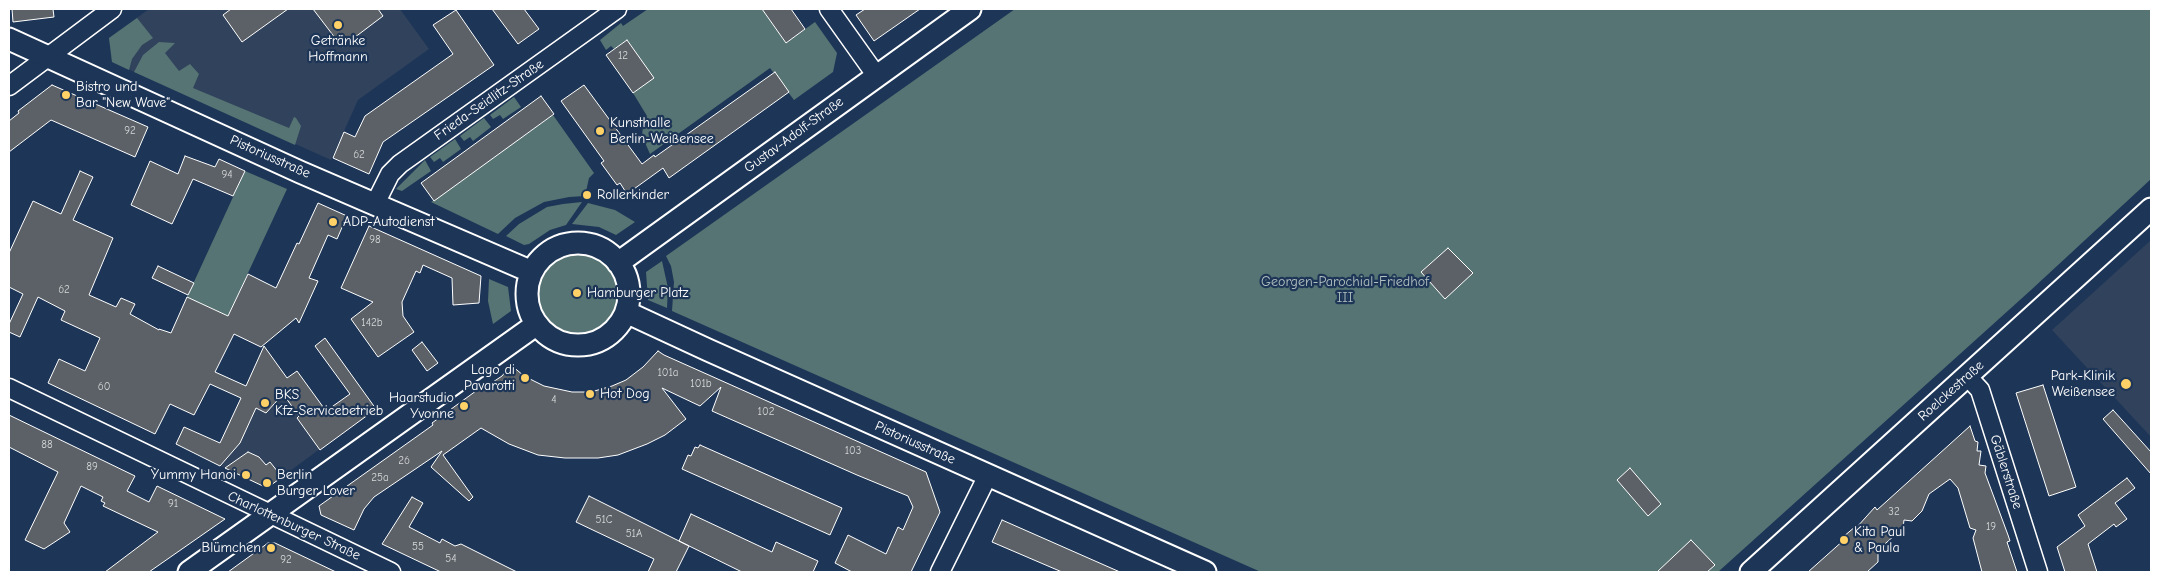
<!DOCTYPE html>
<meta charset="utf-8">
<style>
body{margin:0}
#map{position:relative;width:2160px;height:581px;overflow:hidden;background:#1d3557;font-family:"Comic Neue",sans-serif}
canvas{display:block}
.frame{position:absolute;inset:0;border:10px solid #fff;pointer-events:none}
</style>
<div id="map">
<canvas width="2160" height="581"></canvas>
<div class="frame"></div>
</div>
<script>
const ctx = document.querySelector('canvas').getContext('2d');
ctx.lineJoin = 'round';
function paint(path, color) { ctx.fillStyle = color; ctx.fill(path, 'evenodd'); }
const shape = rows => new Path2D(rows.map(r => 'M' + r).join(''));
function stroke(path, color, width, dash) { ctx.strokeStyle = color; ctx.lineWidth = width; ctx.lineCap = dash ? 'butt' : 'round'; ctx.setLineDash(dash || []); ctx.stroke(path); }
function drawText(font, color, halo, rows, align = 'center') {
  ctx.font = font + ' "Comic Neue",sans-serif'; ctx.lineWidth = 4.5; ctx.setLineDash([]); ctx.textBaseline = 'middle'; ctx.strokeStyle = halo; ctx.fillStyle = color; for (const [text, x, y, turn = 0] of rows) {
    ctx.save(); ctx.translate(x, y); ctx.rotate((+turn || 0) * Math.PI / 180); ctx.textAlign = isNaN(turn) ? turn : align; if (halo) ctx.strokeText(text, 0, 0); ctx.fillText(text, 0, 0); ctx.restore();
  }
}
paint(shape([
 [149,9,400,9,429,49,358,100,331,160,112,62,109,38],
 [2151,240,2151,437,2052,330],
 [264,346,332,440,267,488,212,462]
]), '#30425c');
paint(shape([
 [648,9,762,9,786,43,815,22,837,53,833,72,794,100,770,68,650,154,642,136,643,126,647,116,633,93,653,78,627,40,614,49,611,46,606,50,600,40,621,23,623,26],
 [1015,9,2151,9,2151,179,2031,290,1718,572,1261,572,672,311,674,282,671,266,666,256],
 [137,18,153,38,142,45,132,59,129,70,112,62,109,38],
 [159,42,175,43,165,53,179,71,190,64,199,74,193,88,289,128,294,117,296,118,301,126,295,145,134,72,143,55],
 [514,97,521,107,503,119,500,115,493,119,490,115],
 [553,115,594,173,589,178,585,196,569,197,544,202,515,218,498,234,431,202],
 [484,118,491,127,473,141,470,137,464,141,460,136],
 [455,139,461,149,443,162,440,158,434,162,430,157],
 [425,160,431,171,402,191,396,189],
 [245,171,287,189,228,316,187,297],
 [582,202,566,225,550,230,529,244,524,245,506,236,519,224,547,207,563,204],
 [588,203,615,210,635,222,616,235,599,227,572,224],
 '538 293a40 40 0 1 1 80 0a40 40 0 1 1-80 0Z',
 [662,261,668,288,667,308,648,300,646,272],
 [489,279,508,287,511,311,493,324,488,301]
]), '#567473');
const building = shape([
 [12,9,53,9,54,17,13,22,12,9],
 [231,9,288,9,242,42,223,15,231,9],
 [313,9,378,9,383,16,342,47,313,9],
 [492,9,524,9,539,29,518,44,492,9],
 [762,9,791,9,805,29,786,43,762,9],
 [865,9,920,9,874,41,856,15,865,9],
 [456,10,494,65,383,142,369,174,333,158,344,132,355,137,365,116,453,54,433,25,456,10],
 [627,40,654,78,633,93,606,55,627,40],
 [775,72,789,92,669,178,663,168,627,194,620,183,617,185,601,163,604,161,561,101,584,85,642,164,654,155,655,157,775,72],
 [52,85,148,127,135,157,51,120,9,152,9,121,19,113,18,111,52,85],
 [541,96,554,114,434,201,421,183,541,96],
 [185,156,215,167,219,159,245,171,233,196,193,179,172,224,131,205,150,161,178,174,185,156],
 [80,171,93,177,73,220,113,238,89,295,116,307,121,298,135,304,130,314,159,330,159,329,171,333,187,297,228,316,248,274,276,288,297,243,299,244,318,203,347,216,337,239,328,235,309,278,318,281,299,323,296,318,261,347,234,334,215,372,246,386,264,346,287,378,297,371,326,411,350,394,315,346,325,338,376,409,320,450,297,418,299,416,283,394,266,413,256,408,240,443,220,466,176,444,184,427,220,443,241,398,210,384,194,415,170,404,155,434,48,383,59,359,85,371,100,338,61,320,65,311,38,297,20,337,9,332,9,324,23,294,9,287,9,253,33,201,61,214,80,171],
 [369,226,481,276,479,303,453,305,452,278,423,265,420,273,416,271,402,302,403,316,414,332,378,357,351,319,373,302,341,288,369,226],
 [1448,248,1473,273,1445,299,1421,272,1448,248],
 [158,266,194,283,188,295,152,278,158,266],
 [422,342,438,363,427,371,412,350,422,342],
 [658,351,664,355,926,472,940,512,911,572,852,572,835,563,848,535,886,554,898,527,903,530,913,507,908,496,857,475,712,411,721,387,700,406,662,388,686,419,665,435,647,444,618,455,598,458,565,458,538,455,509,444,481,428,443,455,473,497,469,501,431,467,442,451,374,497,364,509,354,530,321,515,319,506,433,425,432,423,480,388,481,390,502,376,511,365,524,376,544,386,572,392,591,392,612,386,626,380,643,367,658,351],
 [2043,385,2076,487,2049,496,2016,393,2043,385],
 [2113,410,2151,452,2151,474,2103,419,2113,410],
 [9,415,135,476,127,491,149,502,157,486,225,519,149,572,105,572,158,532,103,506,105,503,101,501,103,497,81,486,64,523,70,532,44,549,25,540,58,472,9,447,9,415],
 [1970,426,1975,441,1978,442,1977,451,1981,451,1979,465,1986,466,1985,473,2008,535,2010,541,2007,542,2017,572,1982,572,1973,538,1976,530,1970,528,1958,488,1950,479,1929,494,1922,511,1912,521,1904,520,1903,528,1878,550,1878,562,1867,572,1808,572,1845,539,1843,537,1856,526,1857,527,1875,507,1877,510,1970,426],
 [700,445,842,508,830,535,682,469,688,455,691,456,695,447,698,448,700,445],
 [248,452,259,457,266,465,270,462,282,477,267,488,225,468,248,452],
 [1630,468,1661,504,1648,516,1617,480,1630,468],
 [2127,478,2135,488,2115,503,2127,519,2116,527,2114,524,2088,544,2097,572,2065,572,2057,547,2085,526,2078,515,2127,478],
 [589,496,689,546,676,572,648,572,654,559,576,522,589,496],
 [412,497,423,503,409,527,440,543,442,539,455,546,461,544,517,572,441,572,382,544,412,497],
 [691,514,772,552,776,542,818,561,813,572,742,572,679,541,691,514],
 [1002,520,1120,572,1062,572,992,542,1002,520],
 [1691,540,1715,565,1707,572,1657,572,1691,540],
 [268,543,275,543,336,572,228,572,268,543]
]);
paint(building, '#5b6167');
stroke(building, '#fff', 1);
const minor = shape([
 [829,9,876,75],
 [9,86,112,9],
 [375,204,390,174,400,164,617,9],
 [1967,376,1980,390,2038,572],
 [9,388,391,572],
 [940,572,988,475]
]);
const tertiary = shape([
 [9,39,300,172,532,272],
 '527 294a51 51 0 1 1 102 0a51 51 0 1 1-102 0Z',
 [618,263,970,9],
 [626,312,708,350,1205,572],
 [189,572,537,324],
 [1751,572,2151,209]
]);
stroke(minor, '#fff', 21);
stroke(tertiary, '#fff', 25);
stroke(minor, '#1d3557', 18);
stroke(tertiary, '#1d3557', 21);
for (const [x, y, r, color] of [
 [338,25,5,"#ffd166"],
 [66,95,5,"#ffd166"],
 [600,131,5,"#ffd166"],
 [587,195,5,"#ffd166"],
 [333,222,5,"#ffd166"],
 [577,293,5,"#ffd166"],
 [525,378,5,"#ffd166"],
 [2126,384,6,"#ffd166"],
 [590,394,5,"#ffd166"],
 [265,403,5,"#ffd166"],
 [464,406,5,"#ffd166"],
 [246,475,5,"#ffd166"],
 [267,483,5,"#ffd166"],
 [1844,540,5,"#ffd166"],
 [271,548,5,"#ffd166"]
]) { const dot = new Path2D(); dot.arc(x, y, r, 0, 2 * Math.PI); ctx.fillStyle = color; ctx.fill(dot); stroke(dot, '#1d3557', 2); }
drawText('11px', '#d6d8d9', null, [
 ["12",623,56],
 ["92",130,131],
 ["62",359,155],
 ["94",227,175],
 ["98",375,240],
 ["62",64,290],
 ["142b",372,323],
 ["101a",668,373],
 ["101b",701,384],
 ["60",104,387],
 ["4",554,400],
 ["102",766,412],
 ["88",47,445],
 ["103",853,451],
 ["26",404,461],
 ["89",92,467],
 ["25a",380,478],
 ["91",173,504],
 ["32",1894,512],
 ["51C",604,520],
 ["19",1991,527],
 ["51A",634,534],
 ["55",418,547],
 ["54",451,559],
 ["92",286,560]
]);
drawText('14px', '#fff', '#1d3557', [
 ["Getränke",338,41,"center"],
 ["Hoffmann",338,57,"center"],
 ["Bistro und",76,87],
 ["Bar \"New Wave\"",76,103],
 ["Kunsthalle",610,123],
 ["Berlin-Weißensee",610,139],
 ["Rollerkinder",597,195],
 ["ADP-Autodienst",343,222],
 ["Hamburger Platz",587,293],
 ["Lago di",515,370,"right"],
 ["Pavarotti",515,386,"right"],
 ["Park-Klinik",2115,376,"right"],
 ["Weißensee",2115,392,"right"],
 ["Hot Dog",600,394],
 ["BKS",275,395],
 ["Kfz-Servicebetrieb",275,411],
 ["Haarstudio",454,398,"right"],
 ["Yvonne",454,414,"right"],
 ["Yummy Hanoi",236,475,"right"],
 ["Berlin",277,475],
 ["Burger Lover",277,491],
 ["Kita Paul",1854,532],
 ["& Paula",1854,548],
 ["Blümchen",261,548,"right"]
], 'left');
drawText('14px', '#fff', '#1d3557', [
 ["Frieda-Seidlitz-Straße",489,100,-35],
 ["Gustav-Adolf-Straße",794,135,-36],
 ["Pistoriusstraße",270,157,24],
 ["Roelckestraße",1951,391,-42],
 ["Pistoriusstraße",915,443,24],
 ["Gäblerstraße",2006,472,72],
 ["Charlottenburger Straße",294,526,25]
]);
drawText('14px', '#b3c0c0', '#1d3557', [
 ["Georgen-Parochial-Friedhof",1345,282],
 ["III",1345,298]
]);
</script>
